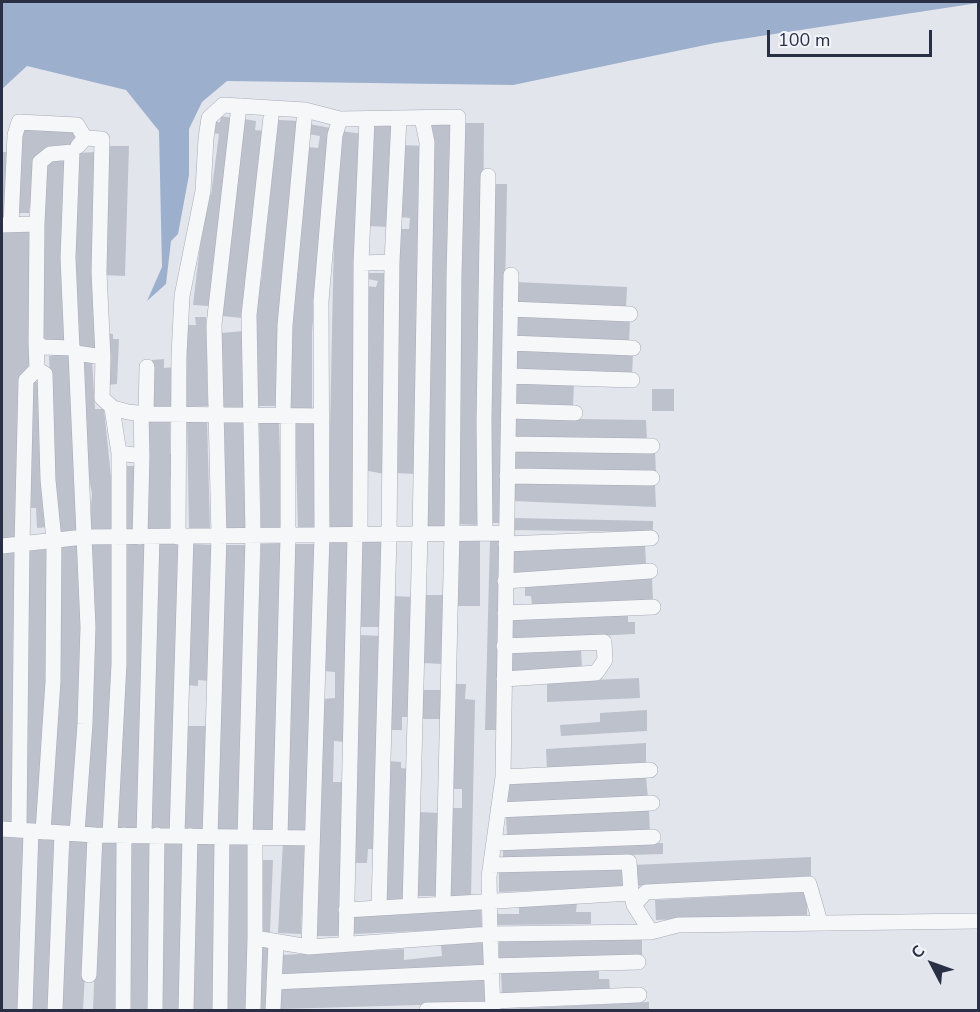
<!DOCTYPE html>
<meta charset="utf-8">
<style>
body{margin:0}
#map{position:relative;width:980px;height:1012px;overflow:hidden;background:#e3e5ec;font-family:"Nunito Sans",sans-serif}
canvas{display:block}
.frame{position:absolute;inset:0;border:3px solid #293045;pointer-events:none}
.north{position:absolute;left:902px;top:934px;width:60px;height:60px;-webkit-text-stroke:4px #f3f4f9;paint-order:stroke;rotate:311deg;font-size:16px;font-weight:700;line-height:24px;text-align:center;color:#293045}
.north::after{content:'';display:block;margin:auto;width:21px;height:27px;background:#293045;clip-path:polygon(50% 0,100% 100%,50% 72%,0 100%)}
.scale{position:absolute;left:767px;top:30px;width:165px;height:27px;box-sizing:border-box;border:3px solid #293045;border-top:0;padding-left:8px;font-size:18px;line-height:21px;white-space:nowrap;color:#293045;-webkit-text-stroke:4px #f3f4f9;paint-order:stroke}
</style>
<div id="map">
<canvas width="980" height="1012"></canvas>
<div class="frame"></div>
<div class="north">С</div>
<div class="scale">100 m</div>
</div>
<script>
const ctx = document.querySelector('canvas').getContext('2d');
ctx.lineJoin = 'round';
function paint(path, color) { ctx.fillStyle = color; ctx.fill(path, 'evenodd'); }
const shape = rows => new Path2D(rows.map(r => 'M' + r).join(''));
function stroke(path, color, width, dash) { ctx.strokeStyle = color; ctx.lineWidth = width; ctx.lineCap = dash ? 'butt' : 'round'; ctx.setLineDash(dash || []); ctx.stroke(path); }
paint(shape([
 [2,2,978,2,978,3,715,43,513,85,227,81,202,102,189,129,189,175,178,234,171,241,166,284,147,301,162,267,159,131,126,90,27,66,2,89]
]), '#9cafcd');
paint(shape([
 [221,116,232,118,209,306,193,305,206,195,211,195,219,134,213,133,215,122,220,122],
 [244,119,256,121,255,130,265,131,242,318,222,316],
 [278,120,300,121,278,406,257,406,252,323,257,281,261,281],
 [462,123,484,123,480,525,456,524],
 [309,124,331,128,312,331,312,410,288,410,289,324,307,147,318,148,320,136,308,134],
 [431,124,453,125,449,529,425,528],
 [21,126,77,131,74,147,36,159,29,213,14,213],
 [372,126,394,126,390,227,367,226],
 [341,131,363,134,356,529,328,527,335,187],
 [401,145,424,146,416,474,394,473,397,229,409,229,410,218,399,217],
 [107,146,129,146,125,276,103,275],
 [2,152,11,152,7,218,2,218],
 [97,152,99,349,75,347,75,153],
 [47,159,67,161,66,342,43,342,40,209],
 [492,184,507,184,501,523,490,523],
 [29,228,33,357,24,374,18,542,2,542,3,231],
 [367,273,388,273,385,474,363,470,365,286,376,287,378,281,367,279],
 [515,282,627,287,626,309,514,303],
 [514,315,630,321,629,342,514,336],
 [195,317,206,317,208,406,187,407,185,325,196,325],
 [244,331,246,407,222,407,221,333],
 [106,333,113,334,113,339,119,339,117,384,107,385],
 [514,348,633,355,632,375,514,370],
 [69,353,81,534,58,536,49,356],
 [164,359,164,368,174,367,176,408,153,409,152,360],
 [92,360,95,409,104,409,113,496,112,531,89,531,92,494,87,467,82,361],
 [41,381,48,527,37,528,36,508,27,508,28,383],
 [513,382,574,383,573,407,513,404],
 [652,389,674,389,674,411,652,411],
 [514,418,646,420,647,439,513,437],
 [170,419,170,454,175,454,174,479,170,479,170,533,145,533,148,420],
 [207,419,210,529,189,528,187,420],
 [316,419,319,529,298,528,295,420],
 [259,421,279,421,282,531,261,530],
 [244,422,247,532,226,531,224,423],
 [514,448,655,451,656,472,514,468],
 [127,466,138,466,136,534,124,533],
 [514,482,655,485,656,507,512,501],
 [513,518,653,521,653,532,513,530],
 [480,538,480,606,456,606,457,539],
 [490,539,501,539,498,730,485,730],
 [328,540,350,541,345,742,334,741,333,782,344,782,340,936,317,936,323,699,335,698,335,672,324,671],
 [362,540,382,541,381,627,360,627],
 [89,541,113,542,116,677,105,829,83,828],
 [124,542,147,542,139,831,116,830],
 [156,542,183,543,173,830,149,829],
 [80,543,83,650,73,828,49,827,55,766,59,544],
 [282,543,273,832,250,832,261,544],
 [192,544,215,545,210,681,198,680,198,686,187,685],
 [295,544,316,544,308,833,285,833],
 [645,544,646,565,514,573,511,551],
 [225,545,247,545,242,831,217,830],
 [51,549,50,640,37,824,26,825,25,551],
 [19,552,14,824,2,823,2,553],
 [652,578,653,600,532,605,531,596,525,596,525,586],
 [423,595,445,595,443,664,423,663],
 [392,596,414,597,412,717,402,717,402,730,390,730],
 [628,614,628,622,635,622,635,634,511,640,510,619],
 [359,635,382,636,377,849,368,849,367,863,355,863],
 [581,649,582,670,511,673,510,653],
 [639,678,640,698,547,702,547,682],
 [455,684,466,684,465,699,475,700,471,897,448,897,450,808,462,808,462,789,450,789],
 [422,690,444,690,443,719,422,719],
 [647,710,647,731,561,736,560,725,600,722,600,713],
 [186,726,210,726,206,829,181,828],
 [646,743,646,764,547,770,546,749],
 [389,761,401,762,401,768,409,769,406,900,385,900],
 [646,777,648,798,506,803,506,783],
 [649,810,650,832,507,836,506,815],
 [418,812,440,813,438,896,416,896],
 [2,835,25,836,19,1010,2,1010],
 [36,839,56,840,51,901,55,900,51,1010,30,1010],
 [70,839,89,840,89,898,83,1010,59,1010],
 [100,839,121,839,118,1010,93,1010],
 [131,840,152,840,151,1010,127,1010],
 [163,840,185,840,182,1010,160,1010],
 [283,842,305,843,301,934,278,933],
 [229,843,250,843,249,1010,225,1010],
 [663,843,663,854,503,859,503,849],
 [196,844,218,844,215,1010,192,1010],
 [811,857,811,876,635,886,633,865],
 [260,860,273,860,270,932,260,932],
 [625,866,626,887,499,892,499,872],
 [807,892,807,915,656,920,655,900],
 [519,903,577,903,576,912,591,912,591,924,496,925,496,914,519,914],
 [481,908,482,928,353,934,352,915],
 [642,935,642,957,499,958,499,937],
 [484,942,484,967,282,976,281,955,404,949,404,960,442,956,441,945],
 [259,946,270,946,269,1010,258,1010],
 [599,968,599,979,609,979,610,989,502,994,501,973],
 [485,980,487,1003,280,1009,281,989],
 [649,1002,649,1010,505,1010,505,1009]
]), '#bcc1cc');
const minor = shape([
 [85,138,102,139,99,272,103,357],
 [11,224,15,135,19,122,77,125,85,138,78,146],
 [37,224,40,162,50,154,72,152,68,258,72,348],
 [2,225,37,224,36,342,43,347,72,348,76,353,103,357,102,398,113,408,128,412,146,414,322,416],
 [361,263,392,262],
 [510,309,630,314],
 [510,343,633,348],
 [76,353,88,627,85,724,77,833],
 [37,369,45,374,48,480,54,540,53,681,43,832],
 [509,376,632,380],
 [112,408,119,453,142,456,141,413],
 [509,411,575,413],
 [146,414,147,367],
 [283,415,285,325,305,110],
 [508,444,511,275],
 [652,446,508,444,503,777,489,877,490,934,651,932,678,925,978,921],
 [507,476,652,478],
 [485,533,484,421,488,176],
 [360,535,361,263,367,119],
 [140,537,142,456],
 [178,537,179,355,182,296,203,191,206,138,209,118,223,105,305,110,340,119,458,117,454,276,452,533,443,904],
 [506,544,651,538],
 [2,546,84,537,506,533],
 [505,581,650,571],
 [505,613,653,607],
 [504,679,596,673,605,660,604,642,504,646],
 [503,777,650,770],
 [498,810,652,803],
 [2,829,95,835,312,838],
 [19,830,22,545,26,380,37,369,36,342],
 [110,834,119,664,119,453],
 [144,835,152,537],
 [177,836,186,537],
 [210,837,219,536,214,325,239,106],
 [245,837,253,536,249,315,272,108],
 [255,837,255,938],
 [280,837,288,536,288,415],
 [494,843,653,837],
 [491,865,629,862,631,893],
 [634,905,646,892,809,884,820,922],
 [410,906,420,534,427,142,422,118],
 [379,908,389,535,392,262,399,118],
 [346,910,631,893,634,905,651,932],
 [346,944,355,535],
 [309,947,322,536,321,301,335,135,340,119],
 [491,966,638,962],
 [89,975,95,835],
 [274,982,491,972],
 [493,1001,639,995],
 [25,1010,31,831],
 [55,1010,62,833],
 [123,1010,124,835],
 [155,1010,157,835],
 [186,1010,190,836],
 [220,1010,222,837],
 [253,1010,255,938,309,947,490,934,493,1010],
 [273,1010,276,942],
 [427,1010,493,1009]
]);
stroke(minor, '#a7abb7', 16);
stroke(minor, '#f6f7f9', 15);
</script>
